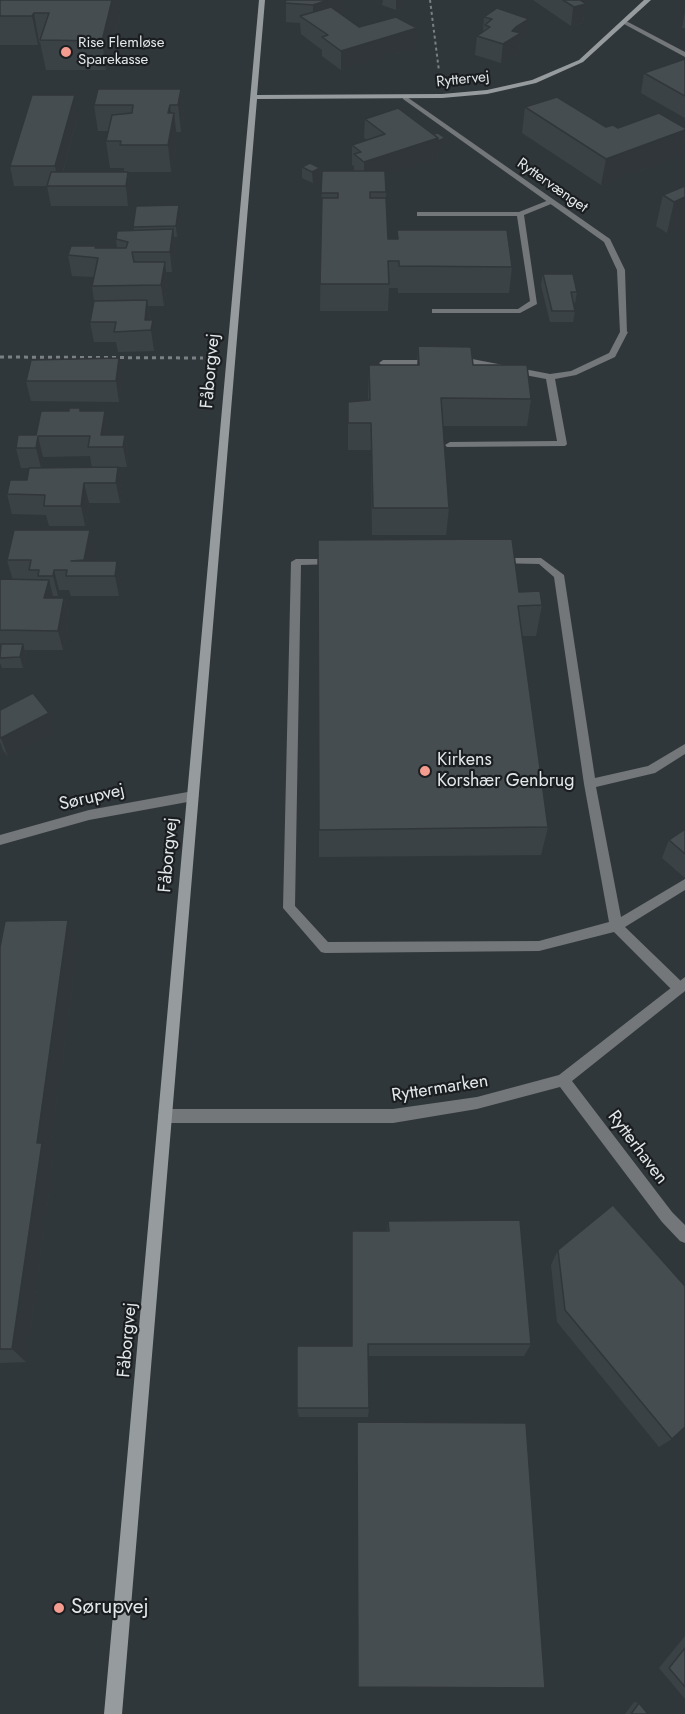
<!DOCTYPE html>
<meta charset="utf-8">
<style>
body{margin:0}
canvas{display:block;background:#30373b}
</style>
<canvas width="685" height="1714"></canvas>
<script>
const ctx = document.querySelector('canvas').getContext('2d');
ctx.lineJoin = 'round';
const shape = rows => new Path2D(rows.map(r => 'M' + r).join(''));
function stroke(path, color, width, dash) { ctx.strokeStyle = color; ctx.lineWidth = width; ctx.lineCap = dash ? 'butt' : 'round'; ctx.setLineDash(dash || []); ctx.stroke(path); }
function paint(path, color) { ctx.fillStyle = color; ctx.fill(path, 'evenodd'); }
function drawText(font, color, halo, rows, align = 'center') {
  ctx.font = font + ' Jost,sans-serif'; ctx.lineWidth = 4.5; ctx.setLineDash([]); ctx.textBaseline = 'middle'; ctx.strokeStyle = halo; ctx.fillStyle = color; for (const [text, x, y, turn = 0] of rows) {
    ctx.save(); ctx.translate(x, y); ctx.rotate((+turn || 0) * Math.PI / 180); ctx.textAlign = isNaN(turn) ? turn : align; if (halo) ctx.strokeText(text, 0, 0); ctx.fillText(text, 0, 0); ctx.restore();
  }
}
stroke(shape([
 [430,0,439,71]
]), '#7a8083', 2, [3, 3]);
stroke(shape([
 [0,357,203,358]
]), '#7a8083', 3, [4, 4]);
paint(shape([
 [549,200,556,202,524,215,537,304,520,313,432,313,432,309,518,309,530,301,517,216,417,216,417,212,519,212,549,200],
 [621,330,628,332,615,357,576,375,555,379,567,444,565,446,447,447,445,445,450,442,557,441,546,379,472,365,456,365,452,362,453,360,472,359,550,374,571,371,609,353,621,330],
 [433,360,436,361,436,365,383,366,379,363,383,360,433,360],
 [499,558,541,558,564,575,595,778,648,766,685,744,685,754,655,773,596,787,621,917,685,879,685,890,625,927,684,984,684,992,679,994,674,992,614,932,539,951,325,953,321,952,283,908,291,562,296,559,332,559,336,560,336,564,301,565,295,906,328,942,539,941,609,922,584,784,554,577,539,564,495,563,494,561,499,558]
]), '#737779');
paint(shape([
 [624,22,628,22,685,52,685,57,624,24,624,22],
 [403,97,407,97,610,239,625,270,627,334,620,332,617,270,604,242,403,99,403,97],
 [193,791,199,796,193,801,89,820,0,845,0,835,89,810,193,791],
 [685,977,685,991,572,1081,672,1212,685,1225,685,1243,680,1241,662,1222,560,1087,477,1109,393,1123,165,1123,160,1121,158,1116,160,1111,165,1109,393,1109,477,1097,559,1075,685,977]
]), '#737779');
paint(shape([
 [259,0,265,0,257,95,442,94,487,90,532,80,579,60,644,0,651,0,583,62,536,83,487,94,442,98,257,99,122,1714,104,1714,259,0]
]), '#969c9e');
paint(shape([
 [0,0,120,14,106,70,46,70,40,42,39,42,38,45,0,45],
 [286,0,328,0,345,13,341,14,359,27,417,47,341,70,322,56,322,50,301,34,300,23,286,22],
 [383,0,406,0,405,4,404,5,404,8,396,10,382,5],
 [533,0,588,0,586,12,584,12,583,23,571,26],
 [497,8,527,38,520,42,519,52,501,63,475,55,477,36,483,32,484,17],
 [685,12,685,28,682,28],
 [685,59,685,118,641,93,644,73],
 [181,89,184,115,181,132,176,132,177,139,171,172,124,172,124,168,110,168,106,141,108,131,98,131,94,105],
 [525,107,606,127,685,128,685,140,682,156,601,185,522,133],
 [78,115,63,172,128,172,131,192,128,206,51,206,47,186,14,186,10,166],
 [365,119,433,134,445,138,445,149,438,151,437,158,385,175,388,239,397,239,397,230,512,267,509,293,398,293,398,288,389,288,388,311,320,311,322,171,354,171,354,166,352,165,352,145,367,140,364,138],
 [302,167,320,168,321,179,313,183,302,178],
 [685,186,667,233,656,226,663,195],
 [180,216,177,237,174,237,176,249,172,272,166,272,167,282,164,306,148,306,150,320,156,340,154,351,118,352,116,342,94,342,90,322,94,301,92,286,94,277,72,276,68,255,96,248,117,248,116,239,134,230,133,227],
 [543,274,577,292,575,303,573,303,575,311,573,322,550,322,541,285],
 [418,346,473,365,531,399,527,426,443,426,449,508,446,535,372,535,371,450,348,450,348,402,368,400,369,365,417,365],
 [123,378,119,402,31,401,26,381],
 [80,408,81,411,105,411,109,431,108,435,125,435,128,455,127,467,118,467,122,488,120,503,89,503,85,526,49,526,46,515,12,514,7,494,27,480,29,468,21,468,16,448,36,435,69,411],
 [90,456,92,468,41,468,43,457],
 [90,530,94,550,92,561,121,581,119,596,71,596,69,590,59,590,58,596,53,596,54,598,64,598,69,618,63,650,25,650,26,655,23,668,2,668,0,663,0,579,13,580,7,560],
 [519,592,542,605,536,636,522,636,548,827,541,855,319,857,319,830],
 [0,710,49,713,55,732,8,757,3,750,0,751],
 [685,829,685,878,662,858,669,840],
 [78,946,49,1156,53,1163,26,1362,0,1363,0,947],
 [388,1221,531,1344,524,1356,368,1356,369,1408,368,1417,299,1417,297,1408,352,1346,387,1231],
 [558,1250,672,1439,659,1447,557,1322,551,1265],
 [357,1422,358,1687,357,1686],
 [685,1636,685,1699,659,1668],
 [634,1702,639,1703,648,1714,625,1714]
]), '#3b4246');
paint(shape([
 [112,0,118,0,120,14,106,70,102,41],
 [328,0,345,0,345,13,313,24,313,5],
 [396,0,406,0,405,4,404,5,404,8,396,10],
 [574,0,588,0,586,12,584,12,583,23,571,26],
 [34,13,39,42,38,45,32,16],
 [529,19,527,38,520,42,519,52,501,63,503,44,516,27],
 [417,28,417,47,341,70,341,51],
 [181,89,184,115,181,132,178,105],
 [75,95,78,115,59,186,55,166],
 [170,105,172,123,174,113,177,139,171,172,168,145,168,113],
 [685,130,685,140,682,156,601,185,606,159],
 [438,138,445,138,445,149,438,151,437,158,364,182,364,162],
 [320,168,321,179,313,183,312,172],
 [128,172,131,192,128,206,126,186],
 [685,197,685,226,667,233,674,202],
 [179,205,180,216,177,237,176,226],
 [173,229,176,249,172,272,170,252],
 [165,262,167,282,164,306,161,285],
 [147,300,150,321,145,320],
 [153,320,156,340,154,351,151,330],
 [119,358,123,378,119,402,116,381],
 [105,411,109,431,106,447,101,435],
 [125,435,128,455,127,467,123,447],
 [38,436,43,457,41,468,36,448],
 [118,467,122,488,120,503,116,483],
 [84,483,89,503,85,526,81,506],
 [90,530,94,550,90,576,88,576,84,560],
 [117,561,121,581,119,596,115,576],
 [54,570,59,590,58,596,53,576],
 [49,580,54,600,44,598],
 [64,598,69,618,63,650,58,631],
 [23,644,26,655,23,668,20,657],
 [49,713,55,732,8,757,1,738],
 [0,742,3,750,0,751],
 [68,920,78,946,49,1156,53,1163,26,1362,12,1349,37,1143]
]), '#303639');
const building = shape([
 [0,0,112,0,102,41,40,40,49,13,34,13,32,16,0,16,0,0],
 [286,0,328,0,313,5,285,3,286,0],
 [563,0,580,0,586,4,574,7,563,0],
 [331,7,359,27,396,17,417,28,341,51,322,37,328,35,300,16,331,7],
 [497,8,529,19,516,27,512,31,521,33,503,44,477,36,490,27,485,25,492,19,484,17,497,8],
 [685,59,685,96,644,73,685,59],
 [98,89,181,89,178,105,170,105,168,113,174,113,168,145,120,145,121,141,106,141,112,115,132,113,133,105,94,105,98,89],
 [32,95,75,95,55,166,10,166,32,95],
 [557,97,606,127,613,125,618,128,659,113,685,128,685,130,606,159,525,107,557,97],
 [398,108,438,138,364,162,354,154,361,152,352,145,385,134,365,119,398,108],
 [438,133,445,138,438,141,438,138,433,134,438,133],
 [310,163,320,168,312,172,302,167,310,163],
 [322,171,385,171,386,192,370,192,370,198,386,198,388,239,398,239,397,230,507,230,512,267,399,266,399,261,388,261,389,284,320,284,322,198,338,198,338,193,321,193,322,171],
 [51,172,128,172,126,186,47,186,51,172],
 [685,186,685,197,674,202,663,195,685,186],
 [179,205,176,226,133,227,136,206,179,205],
 [173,229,170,252,132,252,134,262,165,262,161,285,92,286,98,258,68,255,71,246,96,246,95,248,126,248,128,242,116,239,117,231,173,229],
 [543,274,573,274,577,292,571,292,575,311,552,311,543,274],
 [147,300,145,320,153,320,151,330,114,332,116,322,90,322,94,301,147,300],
 [418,346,471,347,473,365,527,365,531,399,441,398,449,508,373,508,371,423,348,423,348,402,370,400,369,365,419,365,418,346],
 [119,358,116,381,26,381,31,360,119,358],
 [69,408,80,408,80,411,105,411,101,435,125,435,123,447,88,447,90,436,38,436,36,448,16,448,18,435,36,435,41,411,69,411,69,408],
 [118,467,116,483,84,483,81,506,44,506,45,495,7,494,10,480,27,480,29,468,118,467],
 [14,530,90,530,84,560,71,561,117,561,115,576,66,576,67,570,54,570,53,576,38,576,39,570,29,570,31,560,7,560,14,530],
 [512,539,519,592,540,591,542,605,518,606,548,827,319,830,318,540,512,539],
 [0,579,49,580,44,598,64,598,58,631,0,630,0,579],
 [1,644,23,644,20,657,0,658,1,644],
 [33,693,49,713,1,738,0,736,0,710,33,693],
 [685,829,685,854,669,840,685,829],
 [68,920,37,1143,42,1143,12,1349,0,1349,0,947,5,921,68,920],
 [613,1205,685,1286,685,1427,672,1439,565,1310,558,1250,613,1205],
 [520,1220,531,1344,368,1344,369,1408,297,1408,297,1346,352,1346,352,1231,389,1231,388,1221,520,1220],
 [357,1422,526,1423,545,1688,358,1687,357,1422],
 [685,1648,685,1687,669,1668,685,1648],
 [639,1703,648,1714,631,1714,639,1703]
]);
paint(building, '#454d51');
stroke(building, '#303639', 1.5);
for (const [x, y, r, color] of [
 [66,52,6,"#f59c91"],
 [425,771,6,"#f59c91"],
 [59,1608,6,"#f59c91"]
]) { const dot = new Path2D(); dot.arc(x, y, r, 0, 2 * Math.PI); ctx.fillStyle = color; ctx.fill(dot); stroke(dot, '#1b1e20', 2); }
drawText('15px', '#e2e7e9', '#1b1e20', [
 ["Rise Flemløse",78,43],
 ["Sparekasse",78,60]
], 'left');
drawText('15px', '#e2e7e9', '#1b1e20', [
 ["Ryttervej",463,80,-6],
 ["Ryttervænget",552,186,35]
]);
drawText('18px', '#e2e7e9', '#1b1e20', [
 ["Fåborgvej",211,371,-85],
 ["Sørupvej",92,798,-13],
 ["Fåborgvej",169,855,-85],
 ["Ryttermarken",440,1089,-9],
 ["Rytterhaven",637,1148,53],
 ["Fåborgvej",128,1340,-85]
]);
drawText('18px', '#e2e7e9', '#1b1e20', [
 ["Kirkens",437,761],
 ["Korshær Genbrug",437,782]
], 'left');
drawText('21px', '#e2e7e9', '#1b1e20', [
 ["Sørupvej",71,1608]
], 'left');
</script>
